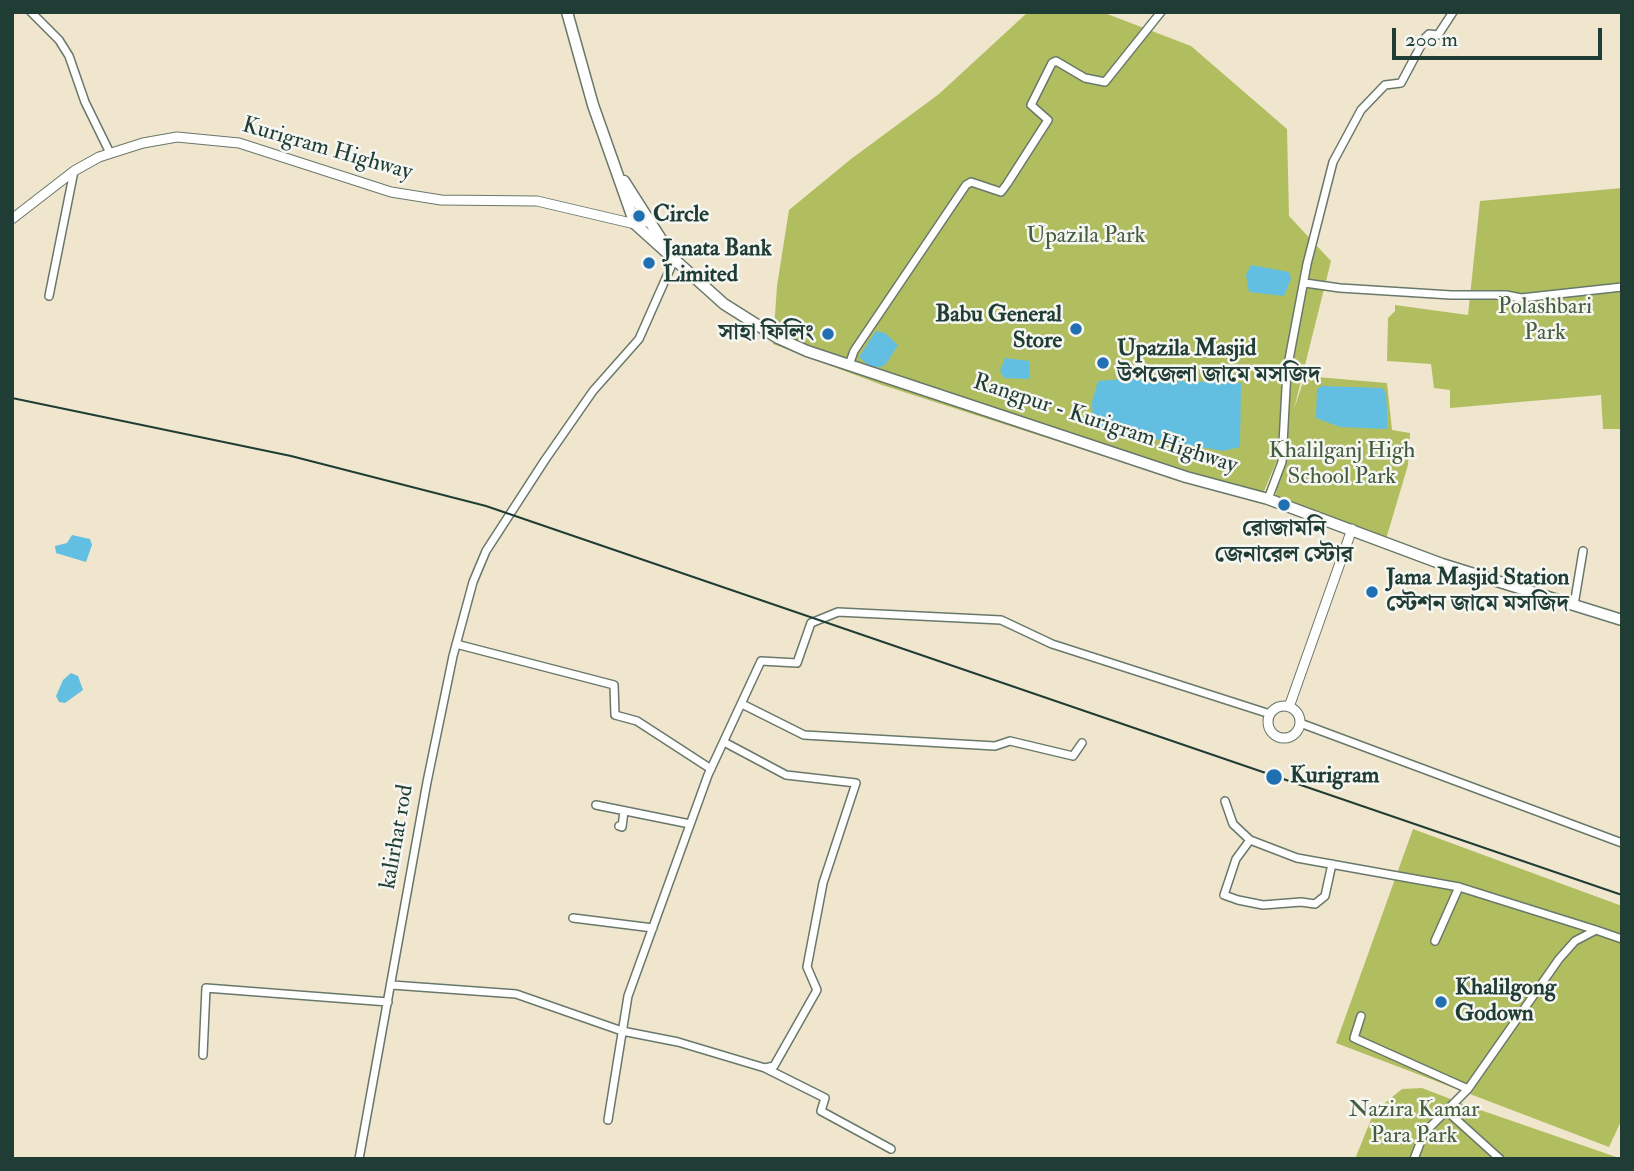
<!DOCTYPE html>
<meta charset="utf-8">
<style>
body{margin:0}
#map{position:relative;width:1634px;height:1171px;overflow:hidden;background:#efe6cd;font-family:"IM FELL Double Pica",serif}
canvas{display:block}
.frame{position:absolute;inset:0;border:14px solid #1f3d34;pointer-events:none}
.scale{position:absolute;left:1392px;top:28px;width:210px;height:32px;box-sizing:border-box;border:4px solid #1f3d34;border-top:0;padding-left:9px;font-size:21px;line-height:24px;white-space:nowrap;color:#1f3d34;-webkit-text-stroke:5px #f6f6f2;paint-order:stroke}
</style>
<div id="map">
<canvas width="1634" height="1171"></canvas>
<div class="frame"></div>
<div class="scale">200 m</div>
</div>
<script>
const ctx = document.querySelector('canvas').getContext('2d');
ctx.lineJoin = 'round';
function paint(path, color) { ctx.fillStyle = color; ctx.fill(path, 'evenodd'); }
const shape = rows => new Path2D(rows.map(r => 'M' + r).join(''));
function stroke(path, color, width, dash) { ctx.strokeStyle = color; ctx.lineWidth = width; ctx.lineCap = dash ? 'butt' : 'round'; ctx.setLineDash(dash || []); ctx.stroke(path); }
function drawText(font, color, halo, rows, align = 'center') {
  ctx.font = font + ' "IM FELL Double Pica","Noto Serif Bengali",serif'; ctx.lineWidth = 5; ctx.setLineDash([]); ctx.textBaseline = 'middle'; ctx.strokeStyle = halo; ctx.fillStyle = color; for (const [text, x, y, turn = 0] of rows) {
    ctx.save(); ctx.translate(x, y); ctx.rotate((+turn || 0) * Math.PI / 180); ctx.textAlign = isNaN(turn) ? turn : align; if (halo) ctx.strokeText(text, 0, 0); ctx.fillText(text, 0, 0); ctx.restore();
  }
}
paint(shape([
 [1028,12,1102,12,1191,46,1287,129,1289,216,1331,261,1294,409,1305,376,1387,383,1392,430,1410,433,1408,465,1386,539,1287,512,1274,506,1284,444,1259,503,1184,482,882,385,773,344,777,286,789,210,851,159,939,94],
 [1622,188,1622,429,1603,429,1601,395,1450,408,1450,390,1434,388,1431,364,1387,361,1388,318,1395,311,1395,305,1468,315,1480,201],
 [1413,829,1622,906,1622,1119,1609,1147,1336,1043],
 [1422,1088,1466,1105,1622,1159,1355,1159,1374,1112,1402,1089]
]), '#b1be60');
paint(shape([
 [1251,265,1289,272,1291,279,1284,296,1249,292,1246,275],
 [876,331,885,333,898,345,886,364,881,367,870,367,859,357],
 [1005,358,1029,361,1029,379,1004,378,1000,371],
 [1121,379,1241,383,1240,447,1223,451,1093,428,1092,402,1098,381],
 [1322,386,1382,388,1386,393,1388,429,1340,427,1316,418,1317,389],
 [72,535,90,539,92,545,86,562,56,553,55,546,67,543],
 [71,673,78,676,83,690,65,703,59,702,56,696,63,680]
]), '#63bfe1');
const minor = shape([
 [31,12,59,40,69,56,85,102,110,153],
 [1305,283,1340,288,1451,295,1506,295,1521,298,1622,287],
 [49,296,74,171],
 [849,365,854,351,966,185,971,182,1001,192,1007,184,1048,120,1031,105,1052,63,1056,61,1085,78,1105,82,1161,12],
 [1268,499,1282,462,1287,370,1307,264,1333,162,1361,110,1385,85,1401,83,1425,38,1429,34,1438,35,1453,12],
 [1574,605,1583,551],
 [456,644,614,685,615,715,637,721,711,769],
 [742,704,804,735,995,746,1010,741,1073,756,1082,743],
 [1300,723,1622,843],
 [1225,801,1233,824,1250,840,1297,858,1459,887,1435,941],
 [596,805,690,824],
 [619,826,622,827,624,811],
 [1250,840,1236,859,1224,895,1238,900,1263,905,1301,902,1315,904,1325,896,1332,864],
 [1459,887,1596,930],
 [573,918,653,928],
 [392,985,516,994,622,1031,678,1042,765,1068,774,1066,817,990,807,967,823,883,856,783,786,775,724,742],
 [1361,1016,1354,1038,1468,1089],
 [203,1055,206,988,388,1002],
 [765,1068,825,1098,821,1111,891,1149],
 [1448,1112,1500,1159],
 [608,1120,628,996,708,775,761,661,797,663,811,623,838,612,1001,620,1052,644,1270,714],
 [359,1159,427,782,453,656,473,582,486,551,545,460,593,391,639,339,674,260],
 [1414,1159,1424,1133,1468,1089,1559,959,1575,941,1596,930,1622,939]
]);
const major = shape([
 [12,219,74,171,99,157,143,143,177,137,239,143,391,192,441,200,537,201,635,224,650,221],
 '1268 722a16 16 0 1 1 32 0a16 16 0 1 1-32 0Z',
 [1289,707,1352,529]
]);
const highway = shape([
 [567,12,593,105,635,224,724,304,778,338,807,351,1186,477,1268,499,1442,564,1622,620],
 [624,181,666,247]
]);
stroke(minor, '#68786a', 10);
stroke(major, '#68786a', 11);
stroke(highway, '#68786a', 13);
stroke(minor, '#fff', 7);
stroke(major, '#fff', 9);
stroke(highway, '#fff', 10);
stroke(shape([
 [12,398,291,456,486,506,1622,895]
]), '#1f3d34', 2);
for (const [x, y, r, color] of [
 [639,216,7,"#1f6fb2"],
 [649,263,7,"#1f6fb2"],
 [1076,329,7,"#1f6fb2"],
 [828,334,7,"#1f6fb2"],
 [1103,363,7,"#1f6fb2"],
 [1284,505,7,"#1f6fb2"],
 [1372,592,7,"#1f6fb2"],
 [1274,777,9,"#1f6fb2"],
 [1441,1002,7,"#1f6fb2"]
]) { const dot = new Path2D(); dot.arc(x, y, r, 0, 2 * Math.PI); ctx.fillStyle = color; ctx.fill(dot); stroke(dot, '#f6f6f2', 2.5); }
drawText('23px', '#1f3d34', '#f6f6f2', [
 ["Kurigram Highway",327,150,16],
 ["Rangpur - Kurigram Highway",1105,425,18],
 ["kalirhat rod",398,837,-80]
]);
drawText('bold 23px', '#1f3d34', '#f6f6f2', [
 ["Circle",653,216],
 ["Janata Bank",663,250],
 ["Limited",663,276],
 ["Babu General",1062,316,"right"],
 ["Store",1062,342,"right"],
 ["সাহা ফিলিং",814,334,"right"],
 ["Upazila Masjid",1117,350],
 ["উপজেলা জামে মসজিদ",1117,376],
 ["রোজামনি",1284,530,"center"],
 ["জেনারেল স্টোর",1284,556,"center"],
 ["Jama Masjid Station",1386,579],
 ["স্টেশন জামে মসজিদ",1386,605],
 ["Kurigram",1290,777],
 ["Khalilgong",1455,989],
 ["Godown",1455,1015]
], 'left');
drawText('23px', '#445d3f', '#f6f6f2', [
 ["Upazila Park",1086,237],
 ["Polashbari",1545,308],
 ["Park",1545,334],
 ["Khalilganj High",1342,452],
 ["School Park",1342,478],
 ["Nazira Kamar",1414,1111],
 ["Para Park",1414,1137]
]);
</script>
